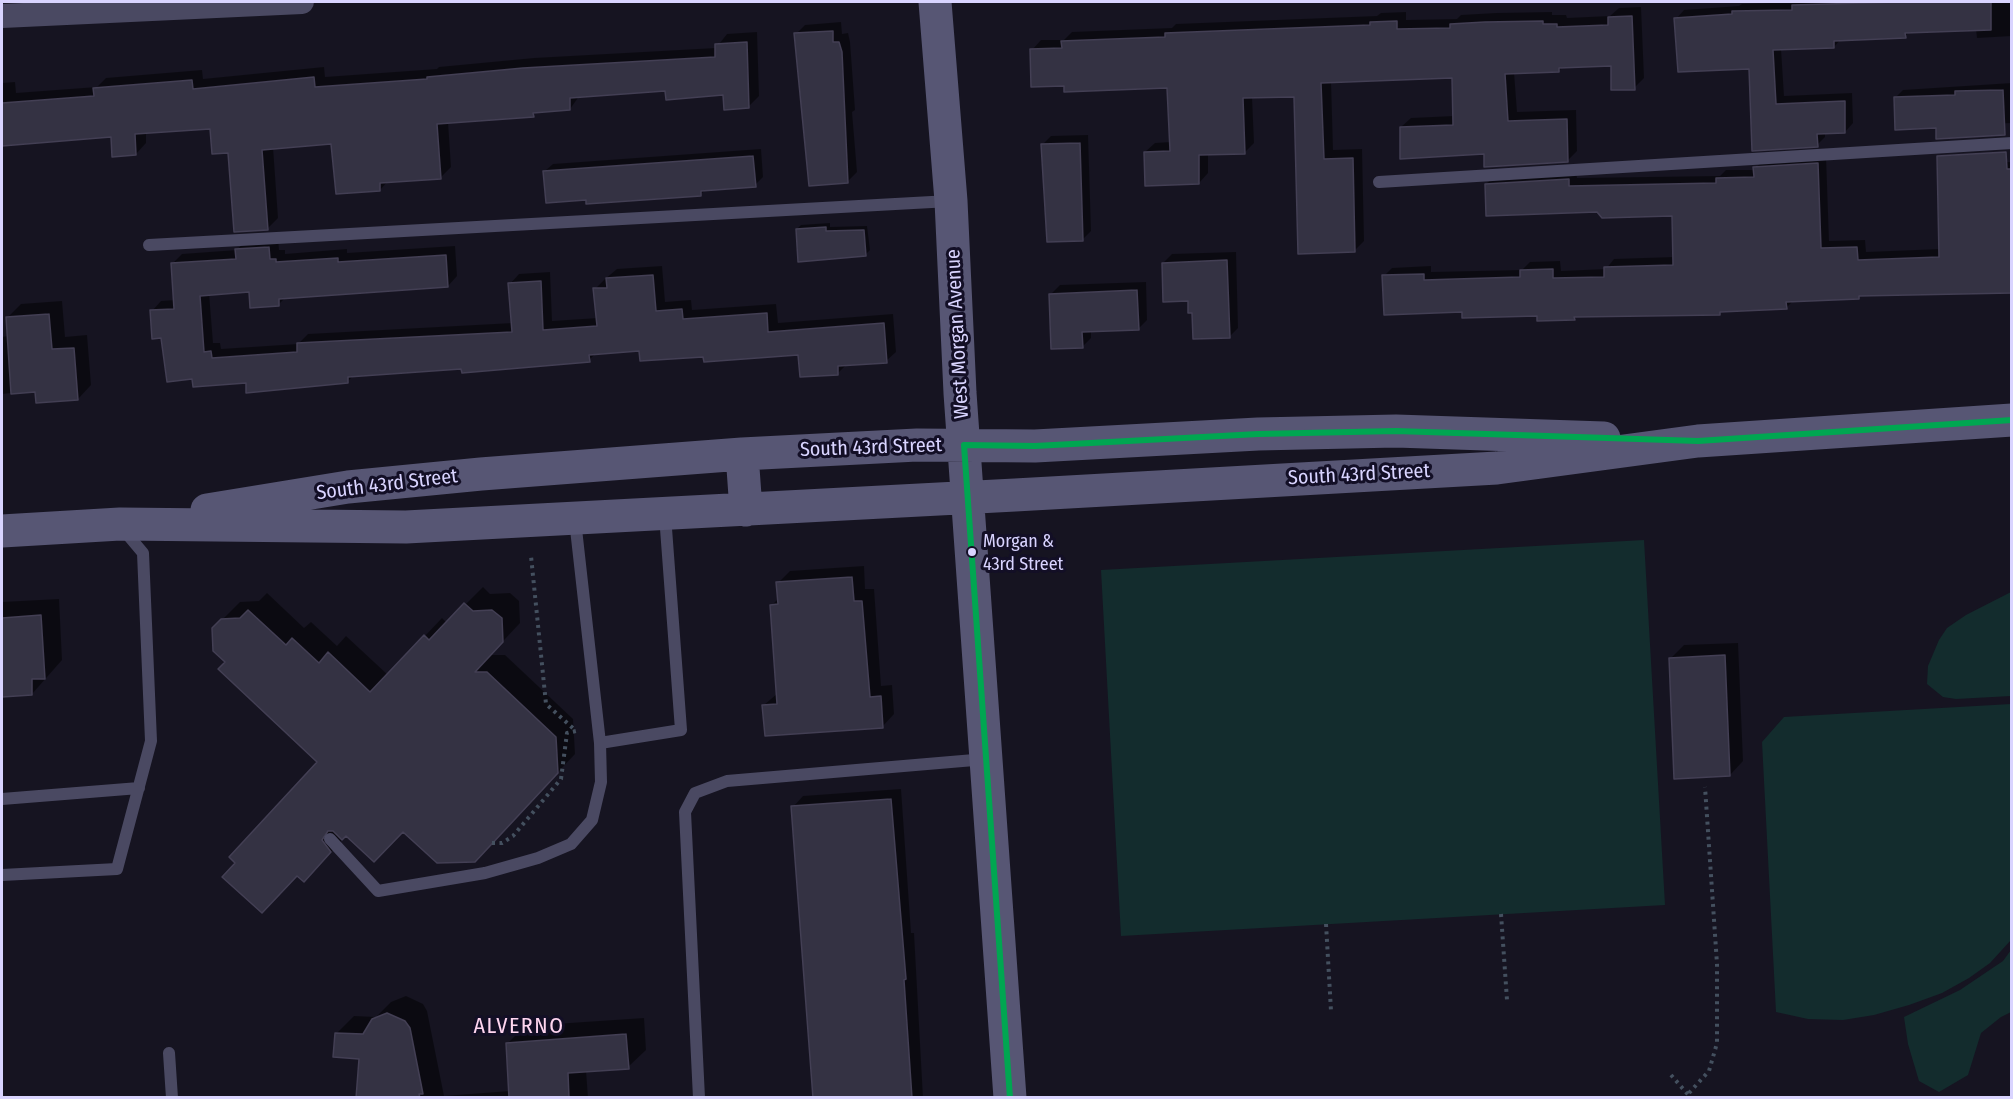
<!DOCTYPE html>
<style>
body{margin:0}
#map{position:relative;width:2013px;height:1099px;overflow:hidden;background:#161421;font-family:"Fira Sans Condensed",sans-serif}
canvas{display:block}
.frame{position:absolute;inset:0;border:3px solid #d9d4ff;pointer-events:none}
</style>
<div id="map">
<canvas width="2013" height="1099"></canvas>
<div class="frame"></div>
</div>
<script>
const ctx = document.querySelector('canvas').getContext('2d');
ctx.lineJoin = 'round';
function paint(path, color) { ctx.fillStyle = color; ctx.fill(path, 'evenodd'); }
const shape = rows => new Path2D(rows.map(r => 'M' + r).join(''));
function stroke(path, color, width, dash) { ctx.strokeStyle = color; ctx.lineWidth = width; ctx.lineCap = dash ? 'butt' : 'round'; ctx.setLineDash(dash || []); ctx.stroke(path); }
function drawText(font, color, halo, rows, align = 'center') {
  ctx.font = font + ' "Fira Sans Condensed",sans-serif'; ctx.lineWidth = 6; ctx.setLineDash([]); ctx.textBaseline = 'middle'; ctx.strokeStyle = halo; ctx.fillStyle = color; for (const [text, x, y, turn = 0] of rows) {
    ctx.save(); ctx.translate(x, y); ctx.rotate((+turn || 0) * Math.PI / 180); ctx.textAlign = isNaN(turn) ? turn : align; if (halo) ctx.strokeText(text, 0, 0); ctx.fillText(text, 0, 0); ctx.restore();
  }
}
paint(shape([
 [1644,540,1665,905,1121,936,1101,570],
 [2011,592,2011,696,1956,699,1943,697,1927,684,1928,666,1939,640,1947,628,1966,615],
 [2011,704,2011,940,1990,963,1969,978,1942,993,1909,1005,1874,1015,1843,1020,1808,1019,1776,1012,1762,742,1784,717],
 [2011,950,2011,1012,2001,1017,1981,1033,1968,1075,1939,1092,1919,1081,1908,1044,1904,1017,1960,990,2003,961]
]), '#132c2d');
paint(shape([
 [1797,2,2012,2,2012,36,1977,38,1976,29,1910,31,1905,36,1841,39,1834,47,1781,49,1784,96,1852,93,1853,123,1845,132,1825,133,1825,137,1817,145,1754,149,1751,67,1676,19,1684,10,1739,6,1742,4],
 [1641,7,1644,78,1634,88,1612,65,1563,66,1559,71,1514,72,1517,112,1576,110,1577,151,1567,161,1485,153,1401,127,1411,118,1454,116,1453,76,1331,81,1333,150,1362,149,1364,241,1354,251,1296,95,1252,97,1254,143,1245,152,1208,153,1208,173,1199,183,1145,152,1155,143,1171,142,1169,87,1065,85,1032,50,1041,40,1064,40,1072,32,1172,28,1176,24,1377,16,1381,13,1406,12,1406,20,1457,19,1461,15,1496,13,1552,12,1552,15,1566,15,1567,18,1610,16,1619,8],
 [841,22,842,34,848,33,850,42,855,110,852,112,857,172,848,181,796,34,805,25],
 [757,32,759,96,748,107,724,94,666,89,580,95,570,109,537,111,533,115,448,122,451,167,440,178,388,181,380,190,333,143,273,147,278,218,267,229,230,151,211,127,146,132,146,143,136,154,112,136,2,144,2,83,15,82,16,93,97,87,106,78,202,70,203,79,324,67,325,77,437,69,439,67,534,58,716,48,727,34],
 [2012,83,2012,123,1896,128,1895,98,1903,90],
 [1088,135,1091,231,1082,240,1044,208,1042,145,1051,136],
 [761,149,763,177,755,185,706,189,701,194,587,199,545,171,553,164],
 [1826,156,1829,241,1865,240,1866,252,1941,249,1947,164,2012,162,2012,291,1861,295,1859,297,1794,300,1786,308,1723,310,1720,313,1577,316,1574,318,1463,310,1384,276,1392,268,1431,266,1431,272,1522,270,1530,262,1560,261,1561,271,1606,269,1614,259,1674,257,1673,215,1598,211,1486,184,1495,176,1576,171,1577,178,1720,176,1726,170,1755,170,1763,159],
 [830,223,830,227,867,226,870,250,865,255,797,229,801,225],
 [278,238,279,250,285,250,285,254,347,249,347,253,455,246,457,276,448,286,286,297,278,305,250,290,209,293,213,343,220,343,221,349,298,344,308,334,513,323,510,284,519,274,550,272,552,321,598,318,595,289,605,279,617,269,662,266,665,302,691,300,692,310,776,304,778,323,893,314,896,352,886,361,847,364,838,373,800,353,704,355,640,350,596,353,589,360,354,375,347,382,247,382,194,378,163,337,152,311,161,301,175,300,172,264,182,254,237,250,246,240],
 [1236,252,1238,328,1229,337,1193,311,1189,300,1163,263,1172,254],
 [1146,282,1147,320,1138,329,1091,330,1091,338,1082,347,1051,294,1060,285],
 [62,301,65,337,87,335,91,385,78,399,36,390,2,394,2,337,8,336,7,318,21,304],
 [864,566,865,589,874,589,881,686,892,685,894,714,882,727,764,705,778,693,772,605,779,598,778,583,790,571],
 [483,587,490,594,510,593,519,601,520,623,490,655,505,655,573,719,575,754,492,842,404,830,347,835,321,862,319,762,227,662,213,629,240,602,259,601,267,593,304,628,311,622,337,646,346,636,388,675,442,618,447,623],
 [59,599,62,660,32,694,2,696,2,602],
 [1738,643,1743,761,1730,775,1670,659,1684,645],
 [901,789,911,933,914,933,923,1098,815,1098,793,807,803,796],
 [406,996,423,1004,427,1011,444,1096,510,1091,507,1044,525,1026,644,1018,646,1050,628,1067,586,1070,588,1098,358,1098,361,1058,337,1033,354,1016,376,1017,391,1002]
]), '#0007');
const building = shape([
 [1898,2,1991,2,1991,30,1905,33,1906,38,1834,41,1834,48,1773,50,1776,104,1845,101,1845,133,1817,134,1818,147,1752,151,1749,69,1678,72,1674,18,1732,14,1732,11,1792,10,1792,5,1898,2],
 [1632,16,1635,90,1611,90,1611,66,1559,68,1559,72,1505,74,1508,121,1567,119,1568,162,1484,167,1484,154,1400,159,1400,127,1453,125,1452,78,1321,83,1324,159,1353,158,1355,252,1298,254,1294,97,1243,98,1245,154,1199,155,1199,184,1145,186,1144,152,1170,151,1167,88,1064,92,1064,86,1031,87,1030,49,1062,48,1061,41,1165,37,1165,33,1370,25,1370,22,1397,21,1397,29,1450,28,1450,24,1485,22,1543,21,1543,24,1557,24,1557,27,1608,25,1608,17,1632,16],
 [833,31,833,42,839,42,842,52,848,183,809,186,794,33,833,31],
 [747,42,749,108,724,110,723,95,666,100,665,91,570,98,570,110,533,113,534,117,437,124,441,179,380,183,380,191,336,194,331,144,262,150,268,230,234,232,228,153,212,154,210,129,135,134,136,155,112,157,111,137,2,146,2,103,94,96,93,88,192,80,193,89,314,77,315,87,427,79,427,77,523,68,715,57,715,44,747,42],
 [2003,90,2005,135,1936,139,1936,128,1895,130,1894,97,1955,95,1955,91,2003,90],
 [1080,143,1083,241,1047,242,1041,144,1080,143],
 [2006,152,2007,169,2012,169,2012,293,1859,296,1859,299,1786,302,1787,309,1720,312,1720,315,1574,317,1575,320,1537,321,1537,316,1462,318,1462,312,1384,315,1382,275,1424,274,1424,280,1520,277,1520,270,1553,269,1553,278,1604,277,1604,267,1673,265,1672,216,1602,218,1597,212,1486,216,1485,184,1569,179,1569,186,1716,183,1716,178,1754,177,1753,167,1818,163,1821,248,1857,247,1858,260,1939,257,1937,156,2006,152],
 [753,156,756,187,701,191,701,196,586,204,586,200,546,203,543,171,753,156],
 [826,227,826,231,864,230,866,256,798,262,796,229,826,227],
 [269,247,270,259,276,259,276,262,338,258,338,262,446,255,448,287,279,299,279,306,250,308,249,292,200,296,204,352,211,351,212,358,297,352,297,343,512,332,508,283,541,281,543,330,597,326,593,288,607,288,606,278,653,275,656,311,682,309,683,319,767,313,768,332,884,323,887,363,838,366,838,375,800,377,798,355,704,362,703,357,640,361,639,351,589,355,590,362,462,373,461,369,348,377,348,383,246,393,246,383,193,387,192,379,167,382,161,338,152,339,150,310,174,309,171,263,236,259,235,249,269,247],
 [1227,260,1230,338,1193,339,1192,313,1188,313,1188,301,1163,302,1162,263,1227,260],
 [1137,290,1139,330,1082,332,1083,348,1051,349,1049,294,1137,290],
 [49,314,52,349,74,348,78,400,36,403,35,392,11,394,6,317,49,314],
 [852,577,854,601,862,601,870,697,881,696,883,728,765,736,762,705,777,704,770,605,778,604,776,582,852,577],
 [464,603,473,611,492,610,502,618,503,642,475,672,487,672,556,737,558,773,475,862,437,863,403,832,374,862,346,836,342,840,333,831,328,831,322,840,331,852,304,882,297,876,262,913,222,877,235,863,229,857,317,762,218,669,225,662,213,651,212,628,221,619,240,618,248,610,286,645,292,638,319,663,328,652,370,692,424,635,429,640,464,603],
 [41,615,45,679,32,679,32,695,2,697,2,618,41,615],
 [1725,655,1730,776,1674,779,1669,658,1725,655],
 [891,799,906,979,904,980,912,1098,813,1098,791,806,891,799],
 [387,1013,405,1021,410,1028,423,1094,419,1094,420,1098,356,1098,359,1059,333,1057,335,1033,363,1034,372,1019,387,1013],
 [626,1034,629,1069,568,1073,569,1098,509,1098,506,1043,626,1034]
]);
paint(building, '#343243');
stroke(building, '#433f54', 1.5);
stroke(shape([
 [492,843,502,843,513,836,561,779,567,733,576,731,546,704,531,556],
 [1501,914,1507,1000],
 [1326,924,1331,1011],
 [1671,1075,1691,1098],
 [1689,1093,1709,1071,1717,1043,1717,964,1705,787]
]), '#44505f', 4, [3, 4.5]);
stroke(shape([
 [1379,182,2012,143],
 [149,245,950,201],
 [575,520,600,743,681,730,665,515],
 [2,799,139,788],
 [330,839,378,891,485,873,538,858,571,844,592,820,601,782,600,743],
 [2,875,117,869,151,741,143,553,122,528],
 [169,1053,172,1098],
 [699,1098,685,812,695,793,727,781,986,759]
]), '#4a4962', 12);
stroke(shape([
 [2,16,302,2]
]), '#4a4962', 24);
stroke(shape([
 [935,2,951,201,960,393,1010,1098],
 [742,454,746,510],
 [207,510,348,487,481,474,742,454,917,445,1035,446,1258,434,1396,431,1604,438],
 [2,531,120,524,406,527,1015,495,1497,468,1698,441,2012,420]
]), '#575674', 33);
stroke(shape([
 [1010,1098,964,445,1035,446,1258,434,1396,431,1698,441,2012,420]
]), '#00a651', 6);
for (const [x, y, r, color] of [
 [972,552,5,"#d9d4ff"]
]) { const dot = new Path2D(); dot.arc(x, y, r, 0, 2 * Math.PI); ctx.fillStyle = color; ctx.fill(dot); stroke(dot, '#130f26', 2); }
drawText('18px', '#d9d4ff', '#130f26', [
 ["Morgan &",983,542],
 ["43rd Street",983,565]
], 'left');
drawText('20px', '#d9d4ff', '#130f26', [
 ["West Morgan Avenue",958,334,-93],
 ["South 43rd Street",871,448,-2],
 ["South 43rd Street",1359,475,-3],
 ["South 43rd Street",387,485,-7]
]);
ctx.letterSpacing = '1.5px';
drawText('22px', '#ffd6f0', '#130f26', [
 ["ALVERNO",519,1027]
]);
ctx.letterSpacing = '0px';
</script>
